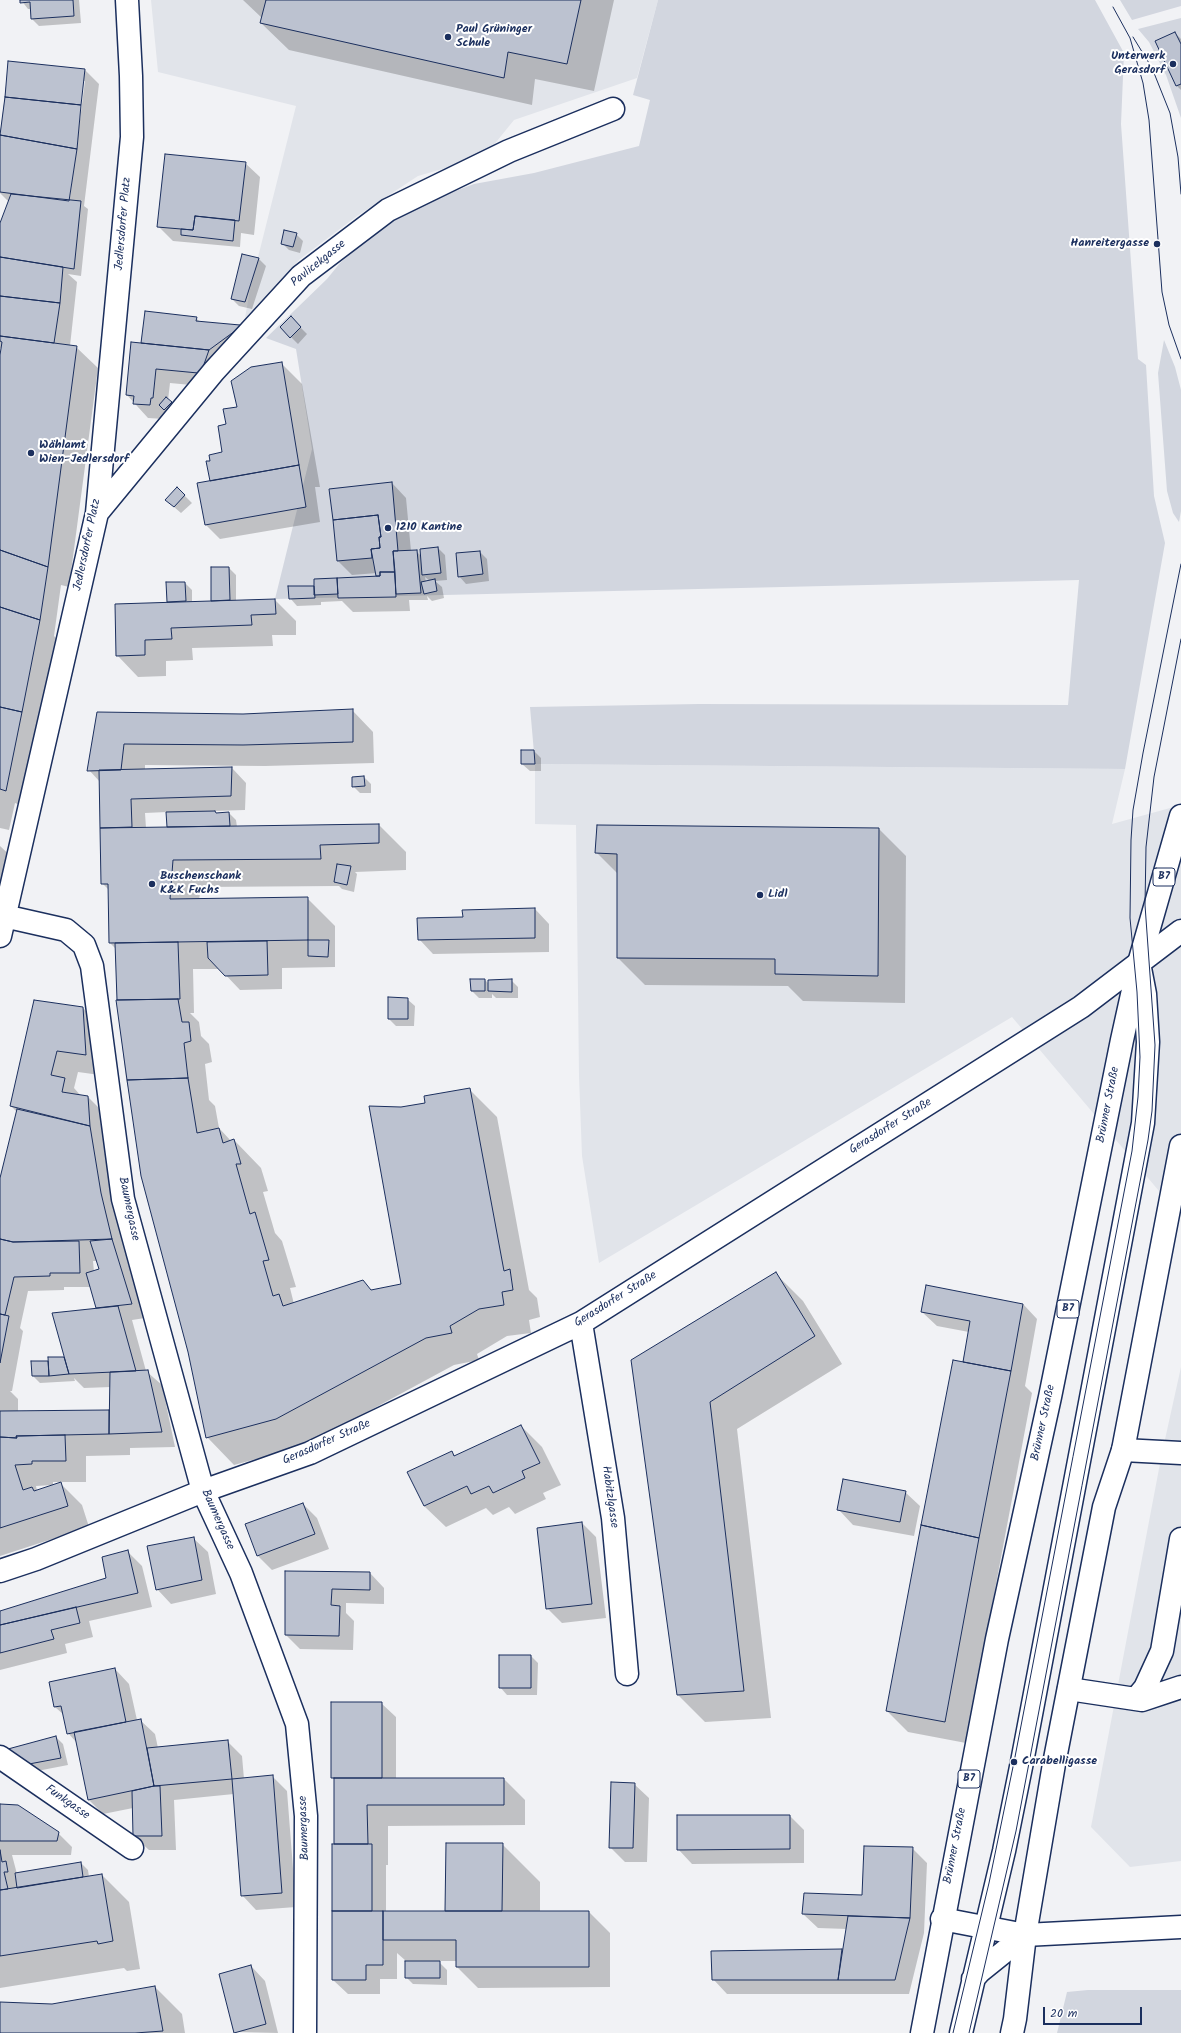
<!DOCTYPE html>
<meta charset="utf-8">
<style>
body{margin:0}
#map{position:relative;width:1181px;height:2033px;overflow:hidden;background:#f1f2f5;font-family:Kalam,sans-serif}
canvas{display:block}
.scale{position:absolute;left:1043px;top:2007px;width:99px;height:18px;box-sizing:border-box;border:2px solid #1b2f5e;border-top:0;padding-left:5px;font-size:12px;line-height:14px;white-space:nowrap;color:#1b2f5e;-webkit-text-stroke:3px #fff;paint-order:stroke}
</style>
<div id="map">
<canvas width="1181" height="2033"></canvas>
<div class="scale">20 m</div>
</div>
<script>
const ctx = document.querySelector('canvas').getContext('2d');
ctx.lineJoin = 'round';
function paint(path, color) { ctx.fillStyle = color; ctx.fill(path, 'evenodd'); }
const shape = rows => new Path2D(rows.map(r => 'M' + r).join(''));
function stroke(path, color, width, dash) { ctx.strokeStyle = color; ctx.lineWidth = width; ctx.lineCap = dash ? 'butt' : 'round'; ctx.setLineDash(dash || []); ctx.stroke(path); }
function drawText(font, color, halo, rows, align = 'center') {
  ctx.font = font + ' Kalam,sans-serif'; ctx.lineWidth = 4; ctx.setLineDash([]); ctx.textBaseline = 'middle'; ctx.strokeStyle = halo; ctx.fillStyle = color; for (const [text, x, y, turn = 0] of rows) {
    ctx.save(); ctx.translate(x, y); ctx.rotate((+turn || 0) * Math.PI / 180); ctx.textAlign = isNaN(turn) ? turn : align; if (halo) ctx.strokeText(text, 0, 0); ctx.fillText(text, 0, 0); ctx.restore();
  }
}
paint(shape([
 [151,0,658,0,637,78,514,120,484,157,418,176,357,216,300,259,245,318,250,289,296,106,158,72],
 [535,764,1125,769,1112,824,1181,805,1181,1217,1012,1017,599,1263,582,1156,579,1076,576,825,535,824],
 [1181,1367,1181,1861,1130,1867,1091,1827,1162,1453]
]), '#e1e4ea');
paint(shape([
 [658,0,1095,0,1124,53,1121,124,1138,359,1146,365,1154,496,1165,543,1125,769,535,764,530,707,699,704,1068,705,1079,580,275,599,312,449,296,349,266,338,327,279,340,263,364,242,394,219,442,196,474,184,534,173,639,146,650,100,633,95],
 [1120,0,1181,0,1181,6,1132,20],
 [1181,18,1181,118,1166,75,1149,42,1138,29],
 [1164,340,1175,367,1181,390,1181,511,1179,522,1173,513,1167,491,1158,373],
 [1088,1990,1181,1990,1181,2033,1057,2033,1067,1992]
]), '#d2d6df');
paint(shape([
 [21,0,79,0,81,23,39,26,32,19,31,9,28,9],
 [243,0,614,0,594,91,535,79,532,105,289,50,261,23,262,18],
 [1175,33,1181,39,1181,90,1177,86,1156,42],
 [9,62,85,70,99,84,84,206,88,209,81,276,68,274,77,282,70,346,76,347,98,368,69,587,61,585,54,636,61,643,43,732,35,731,20,805,15,803,9,830,0,828,0,363,2,349,0,348,0,227,9,202,0,193,0,135],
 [83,81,85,81,69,205,67,205],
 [245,163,260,177,254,235,241,233,240,247,173,241,158,226],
 [296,234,303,241,300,253,289,250,282,243],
 [259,259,266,266,252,309,239,306,232,299],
 [146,312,196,318,201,323,239,326,254,341,212,387,170,383,168,400,178,409,165,412,164,419,148,418,127,395,142,344],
 [291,318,307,334,298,344,291,337],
 [281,363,302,384,320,487,315,487,320,522,220,539,205,524,212,481,211,461,224,453,227,425,238,407],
 [392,483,406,498,411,551,416,551,421,556,438,548,445,555,447,580,435,581,442,587,444,598,432,601,427,596,428,600,409,600,410,611,353,612,342,601,321,602,321,605,297,606,290,598,315,587,377,577,377,573,352,575,338,561],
 [425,577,430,581,426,582],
 [177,488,192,503,181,513,174,507],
 [480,552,487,559,489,581,466,584,459,576],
 [212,568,229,568,236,575,236,601,275,600,296,621,296,635,272,635,273,646,192,648,193,660,166,661,166,676,138,677,117,655,169,603,168,602,185,583,192,590,192,602,212,602],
 [352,710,373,732,374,763,265,766,145,765,145,770,232,768,246,783,245,810,213,811,217,814,229,813,236,820,237,827,379,825,406,852,406,870,355,872,357,874,354,892,342,889,339,886,201,887,199,900,307,898,335,926,335,967,282,968,282,989,240,990,220,969,193,969,194,1013,190,1013,199,1022,201,1036,209,1044,212,1062,205,1064,209,1100,215,1106,219,1128,231,1141,234,1140,261,1168,268,1191,263,1192,275,1233,282,1241,296,1287,290,1288,294,1304,363,1282,372,1291,402,1285,401,1108,426,1103,470,1090,497,1117,529,1290,537,1298,540,1317,529,1320,531,1333,507,1336,477,1354,479,1360,454,1365,304,1446,234,1465,207,1437,189,1352,126,1079,117,1001,116,949,110,943,109,890,102,883,100,782,89,770,97,713,243,715],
 [167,812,169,828,146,828,145,813],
 [534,751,541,758,541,771,530,771,522,764],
 [364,777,371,784,371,793,360,793,353,786],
 [879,829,906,856,905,1003,803,1001,788,986,645,985,618,958,618,874,597,853],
 [0,846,15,860,0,918],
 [535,909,549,924,549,952,433,954,419,939,464,918],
 [471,980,485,980,489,984,511,980,518,987,518,998,496,998,492,994,492,998,479,998,472,991],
 [407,999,415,1006,414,1026,396,1026,389,1019],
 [83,1008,104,1029,107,1076,78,1072,74,1088,81,1096,88,1097,109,1118,132,1259,127,1260,145,1318,132,1320,146,1371,162,1385,175,1447,130,1448,130,1455,86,1456,86,1482,53,1482,53,1486,60,1483,82,1505,89,1527,0,1556,0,1182,17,1112,11,1106],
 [93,1261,97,1261,100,1270,94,1272],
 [64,1287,91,1287,98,1309,65,1358,49,1358,49,1362,32,1362,33,1376,40,1383,75,1381,74,1378,84,1388,111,1387,110,1411,18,1412,18,1399,10,1391,12,1391,23,1331,20,1328,28,1291,64,1290],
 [52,1485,37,1491,36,1486],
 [775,1273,803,1301,842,1364,737,1429,771,1718,705,1722,678,1695,632,1360],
 [1023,1304,1037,1319,1025,1386,1032,1393,966,1743,908,1732,887,1711,969,1332,937,1326,922,1312],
 [521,1426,542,1447,561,1485,543,1493,546,1499,515,1514,509,1507,493,1515,486,1508,446,1527,424,1506,452,1452,456,1457],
 [905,1492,920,1506,914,1536,853,1525,839,1510],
 [303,1504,317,1518,329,1549,272,1570,257,1555],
 [582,1523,596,1537,606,1618,562,1623,547,1608],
 [193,1538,208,1552,216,1594,171,1604,157,1589],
 [128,1552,142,1566,152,1607,89,1621,93,1637,65,1644,67,1653,0,1670,0,1612,107,1579],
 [286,1572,370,1573,384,1588,384,1604,346,1603,346,1613,354,1621,353,1650,300,1649,286,1635],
 [531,1656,538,1663,537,1695,507,1695,500,1687],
 [115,1669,129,1684,137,1720,140,1720,155,1734,158,1748,227,1741,242,1756,244,1779,272,1776,287,1791,296,1907,256,1910,242,1895,234,1794,174,1800,176,1850,149,1850,134,1836,133,1808,103,1814,89,1800,77,1743,68,1733,64,1715,55,1707,50,1683],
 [381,1703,396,1717,396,1779,504,1779,525,1800,525,1825,388,1826,388,1865,386,1865,386,1912,446,1912,502,1844,540,1882,540,1912,589,1912,610,1933,610,1987,478,1988,457,1967,457,1961,438,1961,447,1970,447,1985,413,1984,406,1977,406,1961,397,1953,397,1979,380,1979,380,1994,348,1994,333,1980,335,1780,332,1777],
 [56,1737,63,1744,68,1765,37,1771,10,1750],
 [634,1784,649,1798,647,1862,625,1862,610,1847],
 [0,1805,58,1833,72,1847,71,1855,12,1855,17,1874,81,1863,88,1870,89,1877,102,1875,129,1902,140,1969,127,1971,124,1968,0,1988],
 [790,1816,804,1830,804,1863,692,1864,678,1849],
 [912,1848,927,1863,924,1933,909,1994,727,1994,713,1979,712,1952,843,1950,847,1929,818,1928,803,1914,805,1894,863,1896],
 [251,1966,265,1981,278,2033,235,2032],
 [155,1987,182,2014,185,2033,0,2033,0,2003,52,2005]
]), '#0003');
const building = shape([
 [20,0,73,0,74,16,31,19,30,2,20,3,20,0],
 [266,0,581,0,567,64,508,52,504,78,260,23,266,0],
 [1175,32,1181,44,1181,84,1176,86,1155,41,1175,32],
 [8,61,85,69,81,105,5,97,8,61],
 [5,97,81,105,77,149,0,135,5,97],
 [0,135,77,149,69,201,0,192,0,135],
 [165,154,246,162,239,221,195,216,193,230,157,227,165,154],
 [11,194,81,201,74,269,0,257,0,223,11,194],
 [195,216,235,220,233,241,181,235,181,229,193,230,195,216],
 [284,230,297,233,293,247,281,244,284,230],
 [242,254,259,258,245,302,231,299,242,254],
 [0,257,63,267,60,303,0,296,0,257],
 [0,296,60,303,54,343,0,336,0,296],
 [145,311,197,317,196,321,240,325,239,328,209,350,141,343,145,311],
 [291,316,301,327,290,338,280,327,291,316],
 [0,336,77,346,48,567,0,550,0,355,2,342,0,341,0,336],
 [131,342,209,350,202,370,198,373,156,369,153,398,151,398,150,405,133,404,134,396,126,395,131,342],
 [282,362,299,465,210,481,206,461,210,461,209,455,222,452,218,426,226,424,223,409,237,407,231,381,251,367,282,362],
 [166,397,172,402,164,410,159,405,166,397],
 [299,465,306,507,205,525,197,483,299,465],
 [392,482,398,551,393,551,395,572,380,572,380,576,376,576,371,549,380,548,379,537,381,537,378,515,333,520,329,489,392,482],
 [177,487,185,495,174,507,165,500,177,487],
 [378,515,381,537,379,537,380,548,371,549,372,558,337,561,333,520,378,515],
 [438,547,441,573,422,575,420,549,438,547],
 [0,550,48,567,40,620,0,607,0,550],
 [417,550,421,593,396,594,393,551,417,550],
 [480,551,483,574,458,577,456,553,480,551],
 [211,567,229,567,230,600,211,601,211,567],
 [380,572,395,572,396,597,338,598,337,578,380,576,380,572],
 [337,578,338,594,314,595,314,579,337,578],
 [435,579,437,591,424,594,421,582,435,579],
 [166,582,185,582,186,601,167,602,166,582],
 [288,586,314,586,315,598,289,599,288,586],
 [275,599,276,614,251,615,252,625,171,628,172,639,145,640,145,655,116,656,115,604,275,599],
 [0,607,40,620,22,712,0,707,0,607],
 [0,707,22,712,6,791,0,789,0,707],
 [353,709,353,742,243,745,124,744,121,770,87,771,97,712,243,714,353,709],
 [521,750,534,750,535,764,521,764,521,750],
 [232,767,231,796,131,799,132,827,100,828,99,770,232,767],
 [364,776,365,786,352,787,352,777,364,776],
 [215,811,216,813,229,812,230,826,167,827,166,812,215,811],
 [379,824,379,843,320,845,321,859,173,860,170,899,308,897,308,940,109,943,108,884,101,884,100,828,379,824],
 [597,825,879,828,878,976,775,974,775,959,617,958,617,854,595,853,597,825],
 [337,864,351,866,347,885,334,882,337,864],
 [535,908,535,938,418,940,417,918,463,917,462,910,535,908],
 [308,940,329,940,328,957,308,956,308,940],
 [267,941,268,975,225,976,208,958,207,942,267,941],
 [178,942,180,999,117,1000,115,943,178,942],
 [470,979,485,979,485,991,471,991,470,979],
 [512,979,512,992,488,991,488,980,512,979],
 [388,997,408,998,408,1019,388,1019,388,997],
 [178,999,182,1022,189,1022,191,1041,184,1043,188,1078,127,1080,116,1000,178,999],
 [34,1000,83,1007,86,1055,57,1051,51,1075,65,1078,62,1092,88,1096,90,1126,10,1106,34,1000],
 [188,1078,197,1133,219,1128,223,1143,234,1139,241,1164,236,1164,250,1214,255,1212,269,1260,263,1261,273,1296,279,1294,283,1306,363,1280,371,1290,401,1284,369,1106,401,1107,425,1103,424,1096,470,1088,504,1271,510,1269,513,1290,502,1292,504,1305,479,1309,450,1326,452,1333,426,1338,276,1419,206,1438,188,1352,141,1176,127,1080,188,1078],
 [17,1109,90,1126,101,1193,112,1239,13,1242,0,1239,0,1178,17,1109],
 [0,1239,13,1242,79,1241,80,1273,50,1273,50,1276,14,1277,5,1315,0,1314,0,1239],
 [112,1239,132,1304,96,1308,86,1273,99,1269,90,1241,112,1239],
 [776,1272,815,1336,710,1402,744,1691,677,1695,631,1360,776,1272],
 [926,1285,1023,1304,1011,1371,963,1362,970,1321,921,1312,926,1285],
 [118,1306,136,1371,69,1374,52,1313,118,1306],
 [0,1314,9,1316,0,1363,0,1314],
 [48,1357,64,1357,69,1374,49,1376,48,1357],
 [953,1360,1011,1371,979,1538,921,1525,953,1360],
 [31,1361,48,1361,49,1376,32,1376,31,1361],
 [148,1370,162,1432,109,1434,110,1372,148,1370],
 [109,1410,109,1434,16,1436,17,1438,0,1437,0,1411,109,1410],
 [521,1425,540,1463,522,1471,525,1478,493,1493,489,1486,471,1494,467,1486,424,1506,407,1472,452,1451,454,1456,521,1425],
 [65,1435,66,1461,32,1461,32,1464,15,1465,23,1490,32,1487,34,1491,61,1482,68,1506,0,1528,0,1437,17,1438,16,1436,65,1435],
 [843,1479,906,1491,900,1522,837,1510,843,1479],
 [303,1503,315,1534,257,1556,245,1524,303,1503],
 [582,1522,592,1604,546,1609,537,1528,582,1522],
 [921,1525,979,1538,945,1722,886,1711,921,1525],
 [194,1537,202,1580,156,1590,147,1546,194,1537],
 [128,1550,138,1593,0,1625,0,1611,106,1578,102,1557,128,1550],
 [285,1571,370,1572,370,1590,332,1589,331,1605,340,1606,339,1636,285,1635,285,1571],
 [76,1607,80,1623,51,1630,54,1639,0,1653,0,1625,76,1607],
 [499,1655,531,1655,531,1688,499,1688,499,1655],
 [115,1668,126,1722,67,1734,61,1706,54,1707,49,1682,115,1668],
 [331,1702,382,1702,382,1778,331,1778,331,1702],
 [141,1719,154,1786,88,1800,74,1732,141,1719],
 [56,1736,61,1758,29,1764,8,1749,56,1736],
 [228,1740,232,1779,154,1786,147,1748,228,1740],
 [273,1775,282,1893,241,1896,232,1779,273,1775],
 [334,1778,504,1778,504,1805,367,1805,368,1844,334,1844,334,1778],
 [611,1782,635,1783,633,1848,609,1848,611,1782],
 [154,1786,160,1786,162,1836,133,1836,132,1791,154,1786],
 [0,1804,18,1805,59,1832,57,1841,0,1841,0,1804],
 [677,1815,790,1815,790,1849,677,1850,677,1815],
 [446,1843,503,1843,502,1911,445,1911,446,1843],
 [332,1844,372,1844,372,1911,332,1911,332,1844],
 [864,1846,913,1847,910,1918,802,1914,804,1893,862,1895,864,1846],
 [0,1850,2,1862,6,1861,8,1872,4,1872,8,1889,0,1890,0,1850],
 [81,1862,83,1877,17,1888,15,1873,81,1862],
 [102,1874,113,1941,98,1944,97,1941,0,1956,0,1890,102,1874],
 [332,1911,383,1911,383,1965,366,1965,366,1980,332,1980,332,1911],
 [383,1911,589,1911,589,1967,456,1967,456,1940,383,1940,383,1911],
 [848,1916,910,1918,895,1980,838,1980,848,1916],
 [842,1949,838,1980,712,1980,711,1951,842,1949],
 [405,1961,440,1961,440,1978,405,1978,405,1961],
 [251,1965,266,2024,234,2033,219,1974,251,1965],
 [155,1986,163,2031,135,2033,0,2033,0,2002,52,2004,155,1986]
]);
paint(building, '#bcc2d0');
stroke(building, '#1b2f5e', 1);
const minor = shape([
 [97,513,214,371,301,276,388,210,509,151,613,109],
 [4,916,66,930,84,945,92,966,123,1199,203,1491,241,1573,297,1724,306,1816,305,2033],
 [0,936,97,513,132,137,131,76,127,0],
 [581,1323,613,1518,627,1674],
 [1123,1450,1181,1453],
 [0,1571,36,1559,203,1491,310,1453,581,1323,1081,1007,1181,931],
 [1069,1689,1142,1700,1181,1687],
 [1136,1699,1145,1688,1162,1651,1181,1539],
 [0,1757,132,1848],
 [942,1919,1025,1935,1181,1927],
 [973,1979,979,1972,1025,1935],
 [961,2033,1004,1851,1022,1762,1143,1123,1148,1042,1145,994,1139,963]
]);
const major = shape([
 [922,2033,997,1639,1050,1397,1122,1040,1139,963,1181,816],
 [1012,2033,1015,2019,1025,1935,1054,1764,1104,1507,1123,1450,1181,1146]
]);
stroke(minor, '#1b2f5e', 25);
stroke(major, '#1b2f5e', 25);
stroke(minor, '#fff', 22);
stroke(major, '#fff', 22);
stroke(shape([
 [1113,7,1130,38,1143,83,1149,120,1162,292,1169,325,1181,359],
 [1133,37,1152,68,1170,113,1178,157,1181,194],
 [953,2033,989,1883,1014,1762,1132,1151,1138,1097,1140,1057,1137,992,1130,918,1131,840,1133,810,1143,753,1181,564],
 [969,2033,1016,1831,1148,1140,1152,1111,1155,1045,1145,905,1146,847,1154,777,1181,639]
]), '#1b2f5e', 1);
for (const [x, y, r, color] of [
 [448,37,4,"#1b2f5e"],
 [1173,64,4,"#1b2f5e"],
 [1157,244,4,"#1b2f5e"],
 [31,453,4,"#1b2f5e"],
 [388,528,4,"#1b2f5e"],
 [152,884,4,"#1b2f5e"],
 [760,895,4,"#1b2f5e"],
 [1014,1762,4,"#1b2f5e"]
]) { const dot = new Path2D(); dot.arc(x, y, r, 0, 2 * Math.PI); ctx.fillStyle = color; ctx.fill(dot); stroke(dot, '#fff', 1.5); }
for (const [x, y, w] of [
 [1164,877,22],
 [1068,1309,22],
 [969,1779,22]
]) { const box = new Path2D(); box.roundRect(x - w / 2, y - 9, w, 18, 3); ctx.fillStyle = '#fff'; ctx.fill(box); stroke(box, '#1b2f5e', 1); }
drawText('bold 11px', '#1b2f5e', null, [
 ["B7",1164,877],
 ["B7",1068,1309],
 ["B7",969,1779]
]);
drawText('bold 12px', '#1b2f5e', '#fff', [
 ["Paul Grüninger",456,30],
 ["Schule",456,44],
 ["Unterwerk",1165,57,"right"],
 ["Gerasdorf",1165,71,"right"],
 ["Hanreitergasse",1149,244,"right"],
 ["Wählamt",39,446],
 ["Wien-Jedlersdorf",39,460],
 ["1210 Kantine",396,528],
 ["Buschenschank",160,877],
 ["K&K Fuchs",160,891],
 ["Lidl",768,895],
 ["Carabelligasse",1022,1762]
], 'left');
drawText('12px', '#1b2f5e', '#fff', [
 ["Jedlersdorfer Platz",124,224,-85],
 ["Pavlicekgasse",319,264,-39],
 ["Jedlersdorfer Platz",88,545,-78],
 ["Brünner Straße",1109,1105,-79],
 ["Gerasdorfer Straße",891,1127,-32],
 ["Baumergasse",128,1209,78],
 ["Gerasdorfer Straße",616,1300,-32],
 ["Brünner Straße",1044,1423,-78],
 ["Gerasdorfer Straße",327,1443,-24],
 ["Habitzlgasse",609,1497,82],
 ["Baumergasse",217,1520,66],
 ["Funkgasse",67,1803,35],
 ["Baumergasse",305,1828,-92],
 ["Brünner Straße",956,1846,-79]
]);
</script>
